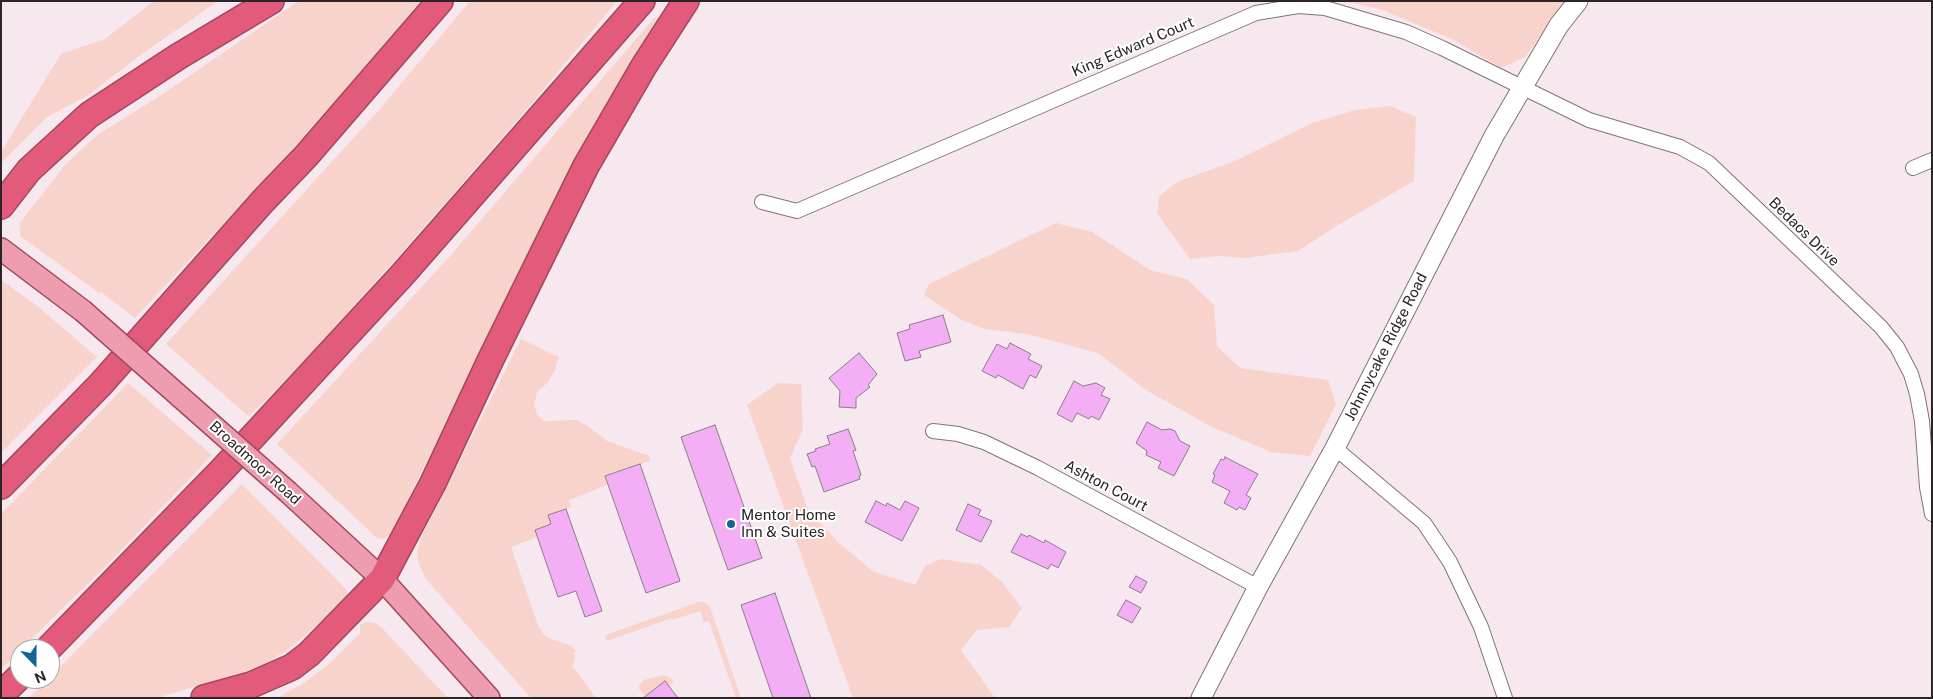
<!DOCTYPE html>
<style>
body{margin:0}
#map{position:relative;width:1933px;height:699px;overflow:hidden;background:#f7e7ef;font-family:"Public Sans",sans-serif}
canvas{display:block}
.frame{position:absolute;inset:0;border:2px solid #2b2528;pointer-events:none}
.north{position:absolute;left:10px;top:639px;width:50px;height:50px;box-sizing:border-box;background:#fff;border:1px solid #aaa8a9;border-radius:50%;rotate:158deg;font-size:14px;font-weight:700;line-height:20px;text-align:center;color:#2b2528}
.north::after{content:'';display:block;margin:auto;width:18px;height:22px;background:#106596;clip-path:polygon(50% 0,100% 100%,50% 72%,0 100%)}
</style>
<div id="map">
<canvas width="1933" height="699"></canvas>
<div class="frame"></div>
<div class="north">N</div>
</div>
<script>
const ctx = document.querySelector('canvas').getContext('2d');
ctx.lineJoin = 'round';
function paint(path, color) { ctx.fillStyle = color; ctx.fill(path, 'evenodd'); }
const shape = rows => new Path2D(rows.map(r => 'M' + r).join(''));
function stroke(path, color, width, dash) { ctx.strokeStyle = color; ctx.lineWidth = width; ctx.lineCap = dash ? 'butt' : 'round'; ctx.setLineDash(dash || []); ctx.stroke(path); }
function drawText(font, color, halo, rows, align = 'center') {
  ctx.font = font + ' "Public Sans",sans-serif'; ctx.lineWidth = 4; ctx.setLineDash([]); ctx.textBaseline = 'middle'; ctx.strokeStyle = halo; ctx.fillStyle = color; for (const [text, x, y, turn = 0] of rows) {
    ctx.save(); ctx.translate(x, y); ctx.rotate((+turn || 0) * Math.PI / 180); ctx.textAlign = isNaN(turn) ? turn : align; if (halo) ctx.strokeText(text, 0, 0); ctx.fillText(text, 0, 0); ctx.restore();
  }
}
paint(shape([
 [154,1,218,1,142,54,87,96,47,117,1,163,1,152,61,54,105,39],
 [299,1,423,1,220,231,217,230,135,318,101,292,99,293,20,236,20,223,64,166,97,135,160,96],
 [470,1,617,1,533,102,403,251,302,363,264,402,248,416,166,344,379,110],
 [1342,1,1566,1,1525,57,1501,68,1454,40,1380,9],
 [655,17,660,21,485,343,391,534,384,539,377,538,277,444,451,255],
 [1390,106,1416,117,1414,181,1338,225,1298,251,1244,258,1219,256,1190,259,1157,213,1159,196,1177,182,1235,161,1312,123,1355,110],
 [1056,223,1092,232,1150,270,1187,279,1214,305,1217,346,1240,368,1328,380,1336,404,1310,456,1271,452,1210,426,1146,390,1098,353,1027,334,984,329,960,319,924,295,929,284],
 [1,280,36,305,97,357,1,453],
 [521,339,559,357,554,372,547,383,537,392,534,405,537,414,544,421,577,420,589,427,607,441,649,456,650,461,605,476,607,485,569,500,571,507,549,515,551,524,535,530,537,537,511,547,539,628,546,637,572,646,576,651,574,653,575,658,572,668,575,669,596,698,531,698,425,578,418,561,417,552,422,536],
 [128,383,212,455,109,563,1,669,1,514],
 [778,383,801,384,803,429,790,458,808,510,839,543,874,572,915,585,925,566,941,559,981,565,1002,582,1022,608,1009,627,977,630,961,650,995,698,853,698,747,405],
 [242,484,341,584,347,591,347,596,342,603,290,648,268,662,244,672,157,698,28,698,48,679,50,679,50,677],
 [699,602,704,602,710,607,741,698,736,698,709,621,704,622,700,611,673,620,672,618,607,641,605,636,608,634],
 [366,622,375,623,381,627,448,698,277,698,304,683,329,664,360,633,360,625],
 [660,676,666,676,671,678,674,682,669,686,665,681,644,696,638,687,640,684,644,680]
]), '#f8d3cc');
const building = shape([
 [943,315,951,342,919,351,921,357,905,361,897,333,910,329,909,325,943,315],
 [1010,343,1031,354,1028,359,1042,366,1036,378,1030,375,1023,389,998,375,996,378,982,371,997,344,1007,349,1010,343],
 [859,353,877,374,868,385,870,387,856,398,856,408,839,407,840,391,829,378,859,353],
 [1074,381,1083,386,1096,383,1105,388,1101,395,1110,399,1099,420,1091,416,1089,419,1077,413,1072,422,1057,414,1074,381],
 [1147,422,1162,430,1170,429,1175,431,1180,441,1190,446,1174,476,1158,468,1161,462,1146,455,1147,451,1136,443,1147,422],
 [715,425,762,558,728,570,681,437,715,425],
 [848,429,856,450,853,451,861,475,859,476,860,479,824,492,815,466,812,467,807,454,816,451,815,449,830,444,827,436,848,429],
 [1225,457,1258,474,1246,495,1251,498,1245,510,1239,507,1237,510,1224,503,1230,491,1212,482,1215,475,1213,474,1221,459,1224,460,1225,457],
 [640,464,680,581,646,593,605,476,640,464],
 [876,501,886,506,887,503,900,510,905,501,919,508,902,541,865,522,876,501],
 [968,504,981,510,978,515,992,521,981,542,956,530,968,504],
 [566,509,602,611,585,617,576,591,558,597,535,530,551,524,548,515,566,509],
 [1021,534,1028,537,1029,535,1044,543,1045,540,1066,552,1058,568,1051,564,1048,569,1011,552,1021,534],
 [1136,576,1147,582,1141,593,1129,587,1136,576],
 [775,593,811,698,773,698,741,605,775,593],
 [1126,600,1141,608,1132,623,1117,615,1126,600],
 [665,681,678,698,643,698,665,681]
]);
paint(building, '#f4aef5');
stroke(building, '#887e88', 1);
const minor = shape([
 [1913,168,1932,160],
 [762,202,797,211,1256,13,1298,6,1325,8,1406,32,1442,48,1589,120,1680,147,1709,163,1881,327,1897,347,1911,374,1917,394,1922,421,1927,487,1932,514],
 [933,431,958,434,984,442,1038,468,1258,587],
 [1335,448,1424,523,1450,562,1481,627,1505,698]
]);
const secondary = shape([
 [1201,698,1258,587,1335,448,1494,136,1559,25,1578,1]
]);
const primary = shape([
 [1,249,83,311],
 [288,492,382,579,489,698]
]);
const motorway = shape([
 [1,206,29,170,89,115,179,56,271,1],
 [1,486,100,385,263,201,306,156,440,1],
 [48,649,223,469,403,274,642,1],
 [1,695,20,676],
 [204,698,251,685,292,667,309,654,382,579,433,483,490,361,586,166,644,66,686,1]
]);
stroke(minor, '#817379', 16);
stroke(secondary, '#817379', 21);
stroke(primary, '#a2485e', 24);
stroke(motorway, '#a2485e', 28);
stroke(minor, '#fff', 14);
stroke(secondary, '#fff', 19);
stroke(primary, '#ee9db0', 21);
stroke(motorway, '#e25b7b', 25);
const primaryBridge = shape([
 [83,311,288,492]
]);
stroke(primaryBridge, '#a2485e', 24, []);
stroke(primaryBridge, '#ee9db0', 21);
for (const [x, y, r, color] of [
 [731,524,5,"#106596"]
]) { const dot = new Path2D(); dot.arc(x, y, r, 0, 2 * Math.PI); ctx.fillStyle = color; ctx.fill(dot); stroke(dot, '#fff', 2); }
drawText('15px', '#2b2528', '#fff', [
 ["King Edward Court",1133,47,-23],
 ["Bedaos Drive",1804,232,44],
 ["Johnnycake Ridge Road",1386,347,-63],
 ["Broadmoor Road",255,463,42],
 ["Ashton Court",1106,486,28]
]);
drawText('15px', '#2b2528', '#fff', [
 ["Mentor Home",741,515],
 ["Inn & Suites",741,532]
], 'left');
</script>
